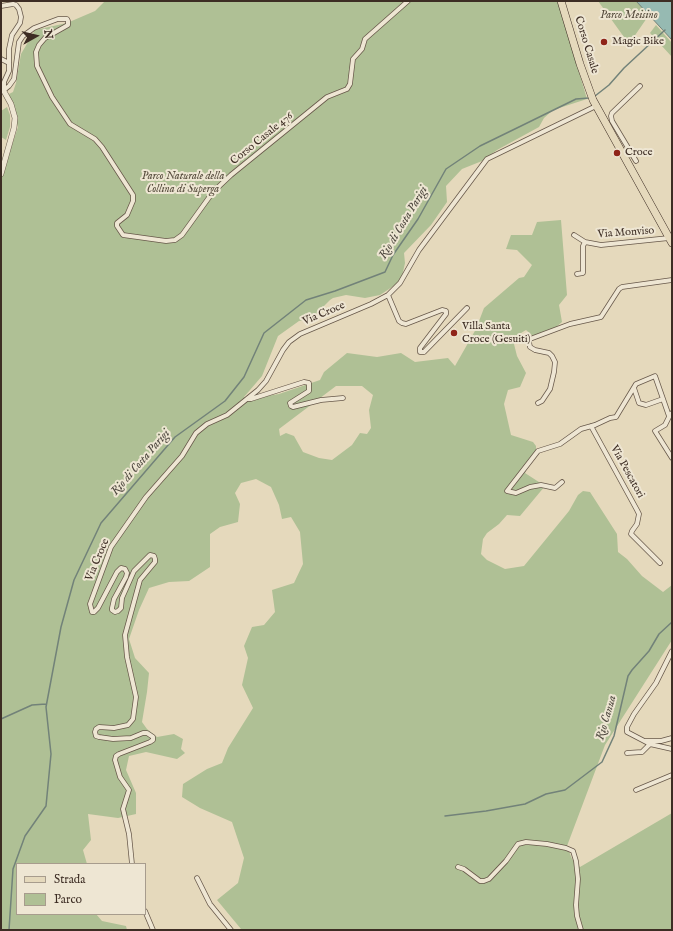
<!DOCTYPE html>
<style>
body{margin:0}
#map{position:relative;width:673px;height:931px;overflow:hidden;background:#e5d9bc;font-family:"IM FELL English",serif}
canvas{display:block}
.frame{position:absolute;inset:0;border:2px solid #3d2d24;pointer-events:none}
.legend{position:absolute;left:16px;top:863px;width:130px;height:52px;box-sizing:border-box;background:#eee6d3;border:1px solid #a79c8d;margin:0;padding:5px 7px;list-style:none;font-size:12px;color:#3d2d24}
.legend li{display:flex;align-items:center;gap:8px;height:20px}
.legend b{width:20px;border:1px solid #a79c8d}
.north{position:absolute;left:16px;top:16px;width:40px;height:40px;-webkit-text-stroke:3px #eee6d3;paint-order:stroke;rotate:82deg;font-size:11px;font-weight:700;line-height:16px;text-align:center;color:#3d2d24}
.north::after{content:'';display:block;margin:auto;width:14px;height:18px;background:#3d2d24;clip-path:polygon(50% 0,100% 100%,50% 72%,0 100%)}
</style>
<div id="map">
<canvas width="673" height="931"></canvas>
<div class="frame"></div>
<ul class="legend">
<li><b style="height:5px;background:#e5d9bc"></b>Strada</li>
<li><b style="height:11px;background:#afc095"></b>Parco</li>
</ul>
<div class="north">N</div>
</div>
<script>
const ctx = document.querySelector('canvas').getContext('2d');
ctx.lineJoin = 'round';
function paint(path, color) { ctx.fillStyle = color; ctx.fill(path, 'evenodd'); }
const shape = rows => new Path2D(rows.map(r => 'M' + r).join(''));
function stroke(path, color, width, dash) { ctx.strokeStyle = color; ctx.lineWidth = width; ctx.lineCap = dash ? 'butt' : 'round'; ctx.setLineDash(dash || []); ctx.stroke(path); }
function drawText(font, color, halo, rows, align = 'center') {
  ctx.font = font + ' "IM FELL English",serif'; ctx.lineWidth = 4; ctx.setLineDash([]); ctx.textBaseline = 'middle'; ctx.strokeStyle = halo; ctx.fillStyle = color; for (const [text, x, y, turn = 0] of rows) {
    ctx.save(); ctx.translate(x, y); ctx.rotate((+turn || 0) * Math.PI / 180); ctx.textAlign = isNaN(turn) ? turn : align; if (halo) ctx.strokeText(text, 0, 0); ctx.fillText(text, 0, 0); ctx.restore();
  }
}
paint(shape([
 [105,1,558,1,587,99,553,110,544,118,539,127,497,150,482,161,462,169,446,186,447,202,431,225,404,253,405,263,401,281,380,295,365,298,346,295,333,298,330,300,311,319,299,321,278,336,262,376,244,397,253,401,261,397,279,394,320,380,324,372,347,353,377,357,401,353,415,362,448,358,455,366,476,329,484,308,519,278,524,277,532,265,517,250,506,249,511,235,532,235,537,222,561,220,567,295,559,305,562,322,547,335,536,339,526,330,521,333,514,344,517,356,526,373,520,387,508,390,504,404,511,435,533,442,536,446,536,457,527,468,525,473,545,486,520,516,507,515,499,524,487,533,483,539,481,554,487,560,505,569,524,566,569,511,578,495,583,491,590,492,617,534,618,552,627,559,642,576,663,592,672,585,672,640,605,745,567,846,572,859,580,867,672,813,672,930,241,929,217,900,238,883,244,858,232,822,200,808,182,797,183,784,207,769,222,763,228,748,253,708,242,685,248,658,244,646,252,627,264,625,275,612,272,590,294,583,303,564,300,532,291,517,282,519,279,505,271,487,256,479,241,483,235,493,240,504,238,522,220,527,210,534,210,567,189,581,169,582,149,588,139,610,129,639,135,658,149,673,147,692,142,722,147,729,157,737,174,734,183,739,181,749,185,753,177,759,146,752,129,756,126,770,136,793,136,814,118,818,88,814,91,840,83,850,87,864,17,864,17,914,96,914,102,921,126,926,127,930,1,930,1,177,18,127,9,94,13,92,16,83,21,54,35,30,67,23,95,11],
 [336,386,362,386,373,395,369,410,371,428,367,434,360,433,352,445,332,460,319,458,303,452,294,436,286,433,280,436,279,429],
 [598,1,637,1,649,15,629,44],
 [656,25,672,43,672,57,650,33],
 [7,107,10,115,10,127,6,140,1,137,1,111]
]), '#afc095');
const water = shape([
 [636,1,672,1,672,40,649,15,636,1]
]);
paint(water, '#96bab2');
stroke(water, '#728279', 1);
stroke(shape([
 [595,96,609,85,624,68,665,30],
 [1,719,32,705,46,704],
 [445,816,486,811,525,804,546,794,565,790,602,762,614,736,628,676,632,670,649,651,659,634,672,622],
 [9,930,13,869,25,836,46,806,51,754,46,707,61,627,74,580,101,523,175,437,225,401,244,377,264,333,306,300,335,291,385,272,393,255,418,219,446,169,480,146,521,126,576,99,589,98]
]), '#728279', 1.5);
const minor = shape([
 [1,6,13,4,16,5,19,9,21,17,20,23,12,35,9,49,9,71,4,82,4,90],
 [1,59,9,63],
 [4,90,9,86,14,79,19,42,23,36,34,28,58,19,67,19,68,21,68,25,45,38,39,45,36,52,37,66,52,97,70,124,95,139,102,147,133,195,133,201,127,215,117,223,117,226,123,235,166,241,175,240,182,235,213,192,231,175,327,97,347,89,350,84,353,59,362,49,365,39,408,1],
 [636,161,612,121,611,116,612,113,640,86],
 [574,235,585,242,601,245,669,238],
 [577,274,583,273,583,246,585,242],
 [388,295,399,321,402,323,406,324,442,310,446,311,446,314,420,348,420,352,424,352,467,308],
 [634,388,639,403,646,405,663,399],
 [248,399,251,399,304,382,309,383,309,391,290,403,291,406,293,407,321,400,343,398],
 [538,403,542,401,550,389,554,372,555,362,552,356,549,353,535,350,530,347,529,342,530,339,570,324,601,317,619,289,622,287,672,280],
 [672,413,670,415,665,425,655,431,672,458],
 [591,426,637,510,639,514,637,524,632,531,631,534,660,563],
 [562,482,555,488,541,485,530,487,516,493,507,491,538,451,560,444,581,429,595,425,610,418,616,417,636,384,655,376,669,416],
 [672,651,656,683,634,714,627,727,627,732,650,744,672,749],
 [645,741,661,741,672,738],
 [627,753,642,752,650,744],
 [636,790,672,775],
 [132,864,129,834,123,809,129,790,120,777,115,760,116,756,119,754,150,742,153,740,153,737,147,733,143,733,131,738,113,739,99,737,96,736,95,732,96,729,99,727,114,728,128,725,133,719,136,697,127,657,125,635,140,580,155,562,155,559,154,556,150,555,134,571,122,598,121,608,118,611,115,612,112,610,112,608,114,599,126,577,127,573,125,569,121,568,117,572,98,608,94,612,92,612,90,604,111,547,146,497,182,456,196,433,207,424,227,415,258,390,266,381,283,350,289,342,300,334,371,304,388,295,400,283,419,250,487,159,596,106],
 [458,867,464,869,480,881,484,881,489,879,506,861,518,844,526,842,547,844,566,848,573,851,576,861,578,879,576,905,577,916,581,930],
 [197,878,210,904,231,930],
 [145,911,153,930]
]);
const tertiary = shape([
 [1,86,11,104,15,118,14,128,1,174]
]);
const primary = shape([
 [561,1,580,64,593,100,672,243]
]);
stroke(minor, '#67584a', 5.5);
stroke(tertiary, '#67584a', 6);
stroke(primary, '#3d2d24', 8);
stroke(minor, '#eee6d3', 4);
stroke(tertiary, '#eee6d3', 5);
stroke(primary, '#e5d9bc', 7);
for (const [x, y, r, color] of [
 [604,42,4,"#8f2418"],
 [617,153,4,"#8f2418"],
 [454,333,4,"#8f2418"]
]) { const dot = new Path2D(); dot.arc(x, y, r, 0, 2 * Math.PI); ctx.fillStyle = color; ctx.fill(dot); stroke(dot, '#eee6d3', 1.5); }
drawText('italic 11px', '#544a3b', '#eee6d3', [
 ["Parco Meisino",629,16],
 ["Parco Naturale della",183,177],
 ["Collina di Superga",183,190]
]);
drawText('11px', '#3d2d24', '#eee6d3', [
 ["Magic Bike",612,42],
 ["Croce",625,153],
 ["Villa Santa",462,327],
 ["Croce (Gesuiti)",462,340]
], 'left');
drawText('11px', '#3d2d24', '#eee6d3', [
 ["Corso Casale",586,45,73],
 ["Corso Casale 476",262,139,-39],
 ["Via Monviso",626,233,-4],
 ["Via Croce",324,314,-23],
 ["Via Pescatori",627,472,61],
 ["Via Croce",98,560,-67]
]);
drawText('italic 12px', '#4f4940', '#eee6d3', [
 ["Rio di Costa Parigi",404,223,-59],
 ["Rio di Costa Parigi",141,463,-49],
 ["Rio Canua",607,718,-74]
]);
</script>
